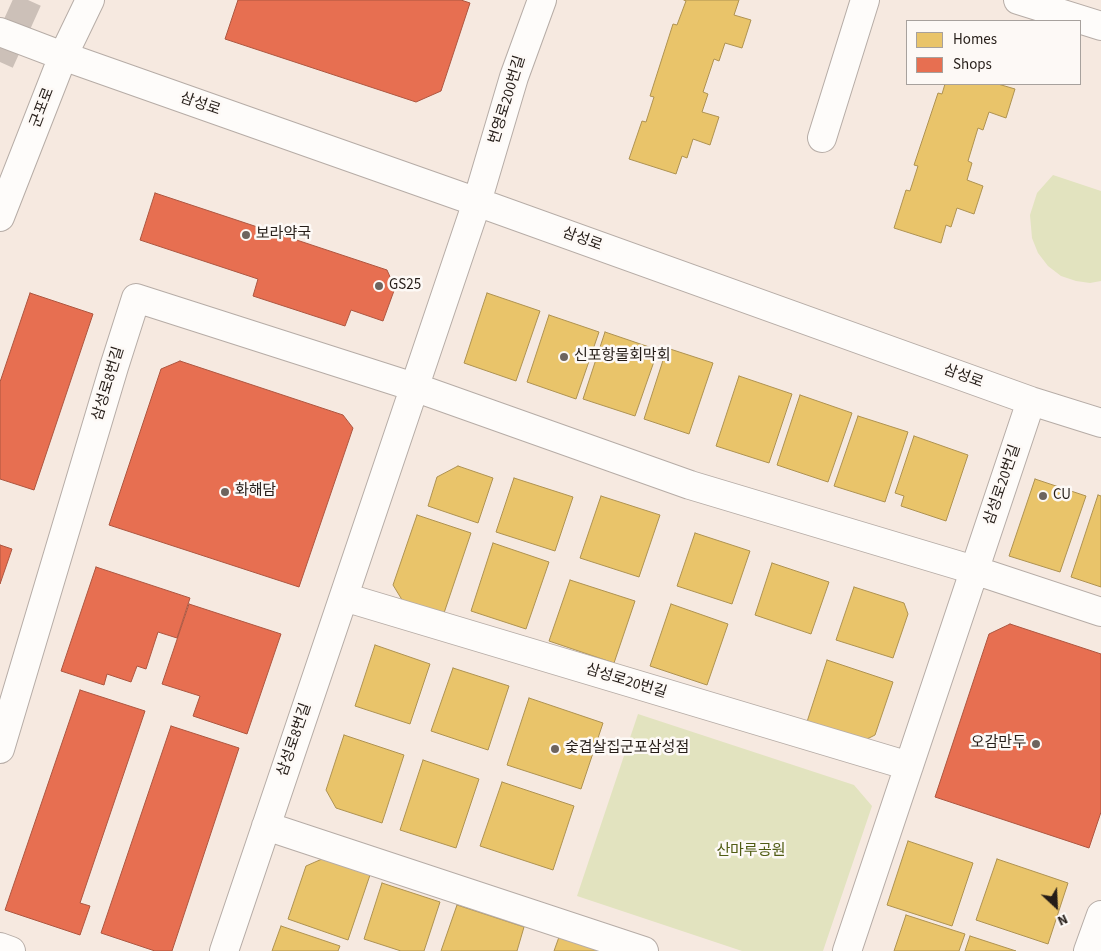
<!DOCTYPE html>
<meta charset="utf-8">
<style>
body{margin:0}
#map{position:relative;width:1101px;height:951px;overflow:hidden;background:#f6e9e0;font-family:"Source Sans 3",sans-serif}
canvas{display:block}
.legend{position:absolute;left:906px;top:20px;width:175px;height:65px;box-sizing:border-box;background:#fdf9f6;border:1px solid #a7a19d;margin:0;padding:6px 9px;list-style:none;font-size:15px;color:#251d18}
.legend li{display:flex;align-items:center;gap:10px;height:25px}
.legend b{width:25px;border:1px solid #a7a19d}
.north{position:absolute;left:1031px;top:881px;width:50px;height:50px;-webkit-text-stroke:4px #fdf9f6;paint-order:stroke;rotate:155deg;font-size:14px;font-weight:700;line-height:20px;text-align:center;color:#251d18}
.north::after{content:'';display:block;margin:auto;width:18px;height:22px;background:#251d18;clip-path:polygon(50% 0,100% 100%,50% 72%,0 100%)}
</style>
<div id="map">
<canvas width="1101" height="951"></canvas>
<ul class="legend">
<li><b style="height:14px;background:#e9c46a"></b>Homes</li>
<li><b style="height:14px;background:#e76f51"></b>Shops</li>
</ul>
<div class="north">N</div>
</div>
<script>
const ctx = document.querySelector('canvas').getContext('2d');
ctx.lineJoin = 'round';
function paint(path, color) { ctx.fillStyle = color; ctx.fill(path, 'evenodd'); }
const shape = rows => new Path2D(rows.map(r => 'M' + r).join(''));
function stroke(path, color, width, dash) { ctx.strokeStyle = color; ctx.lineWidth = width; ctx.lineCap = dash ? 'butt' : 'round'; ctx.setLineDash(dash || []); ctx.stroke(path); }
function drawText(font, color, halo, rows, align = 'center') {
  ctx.font = font + ' "Source Sans 3","Noto Sans KR",sans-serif'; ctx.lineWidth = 5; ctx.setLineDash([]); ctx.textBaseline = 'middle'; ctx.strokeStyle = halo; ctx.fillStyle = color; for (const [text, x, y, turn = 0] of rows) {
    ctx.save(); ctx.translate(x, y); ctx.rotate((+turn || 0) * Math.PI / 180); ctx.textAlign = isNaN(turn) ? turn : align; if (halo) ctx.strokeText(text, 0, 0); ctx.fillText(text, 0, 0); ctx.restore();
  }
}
paint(shape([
 [1053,175,1101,191,1101,281,1090,283,1076,281,1061,276,1048,266,1038,253,1032,238,1030,215,1037,193],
 [638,714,854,785,872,806,823,951,742,951,577,896]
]), '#e2e3bf');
const homes = shape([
 [684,0,739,0,734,15,751,20,742,48,725,43,719,61,714,59,703,92,708,94,702,112,719,117,710,145,693,139,687,158,682,156,676,174,629,159,642,121,646,122,654,97,650,96,673,24,677,25,686,1,684,0],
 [945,84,998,84,1015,89,1006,118,989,112,983,130,978,128,968,161,972,163,967,180,983,186,974,214,957,208,951,227,946,225,941,243,894,228,906,190,910,191,918,166,914,165,938,93,942,94,945,84],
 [487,293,540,311,516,381,464,363,487,293],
 [549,315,599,332,576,399,527,382,549,315],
 [605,332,658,350,635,416,583,399,605,332],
 [667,348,713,363,689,434,644,419,667,348],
 [739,376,792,394,769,463,716,446,739,376],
 [800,395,852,413,828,482,777,465,800,395],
 [858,416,908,432,885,502,834,486,858,416],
 [914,436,968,455,946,521,901,506,904,496,895,493,914,436],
 [458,466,493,478,478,523,428,506,437,477,458,466],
 [514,478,573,497,555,551,496,532,514,478],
 [1035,479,1086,496,1060,572,1009,556,1035,479],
 [1098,495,1101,496,1101,587,1071,577,1098,495],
 [601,496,660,515,639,577,580,558,601,496],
 [417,515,471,533,443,616,404,603,393,585,417,515],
 [695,533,750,551,732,604,677,586,695,533],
 [493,543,549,562,526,629,471,611,493,543],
 [772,563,829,582,811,634,755,615,772,563],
 [570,580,635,601,614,663,549,641,570,580],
 [854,587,904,603,908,614,893,658,836,640,854,587],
 [671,604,728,624,707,685,650,666,671,604],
 [375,645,430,664,410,724,355,706,375,645],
 [827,660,893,682,875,735,857,744,805,728,827,660],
 [453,668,509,686,488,750,431,731,453,668],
 [529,698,603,723,581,789,507,765,529,698],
 [344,735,404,755,382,823,336,808,326,790,344,735],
 [423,760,479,779,456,848,400,830,423,760],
 [502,782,574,806,553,870,480,846,502,782],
 [908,841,973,863,952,926,887,905,908,841],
 [322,859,370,875,348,940,288,919,306,866,322,859],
 [997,859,1068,883,1048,944,976,920,997,859],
 [382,883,440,902,424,951,401,951,364,939,382,883],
 [457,905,524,927,517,951,441,951,457,905],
 [906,915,965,934,959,951,894,951,906,915],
 [281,926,340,946,338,951,272,951,281,926],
 [970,936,1016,951,965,951,970,936],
 [559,937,602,951,554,951,559,937]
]);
paint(homes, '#e9c46a');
stroke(homes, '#ae9251', 1);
const shops = shape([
 [238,0,461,0,470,3,441,91,416,102,225,39,238,0],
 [155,193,387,270,395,288,383,321,351,310,345,326,253,296,258,279,140,240,155,193],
 [30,293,93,314,34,490,0,479,0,382,30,293],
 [180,361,343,415,353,428,299,587,109,525,161,369,180,361],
 [0,545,12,549,0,584,0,545],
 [96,567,190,598,177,638,158,632,146,669,137,666,131,682,107,674,104,685,61,671,96,567],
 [189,604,281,634,247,734,193,716,200,696,162,684,189,604],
 [1010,624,1101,654,1101,812,1089,848,935,797,989,634,1010,624],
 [80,690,145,711,80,903,90,906,80,935,5,910,80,690],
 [171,726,239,748,172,951,155,951,101,933,171,726]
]);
paint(shops, '#e76f51');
stroke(shops, '#ad5640', 1);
stroke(shape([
 [0,62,28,0]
]), '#ccc0b8', 28, [28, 14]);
const minor = shape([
 [1018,0,1101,26],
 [63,56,477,202,1031,401,1101,423],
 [822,138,865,0],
 [344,597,909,766],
 [0,749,114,367,136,298,414,387,690,485,974,570,1101,612],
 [266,826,644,951],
 [0,947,11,951],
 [224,951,477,202,514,77,542,0],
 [847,951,1031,401],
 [1088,951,1101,915]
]);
const major = shape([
 [0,32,63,56],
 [0,217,63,56,90,0]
]);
stroke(minor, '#b6aca6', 30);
stroke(major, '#b6aca6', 30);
stroke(minor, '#fefcfa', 28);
stroke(major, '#fefcfa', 28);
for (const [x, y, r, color] of [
 [246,235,5,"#6e645e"],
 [379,286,5,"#6e645e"],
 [564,357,5,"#6e645e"],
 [225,492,5,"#6e645e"],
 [1043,496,5,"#6e645e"],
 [1036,744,5,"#6e645e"],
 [555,749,5,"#6e645e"]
]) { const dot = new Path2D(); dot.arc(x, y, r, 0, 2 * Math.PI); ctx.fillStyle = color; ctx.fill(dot); stroke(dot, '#fdf9f6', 2); }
drawText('15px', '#251d18', '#fdf9f6', [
 ["번영로200번길",508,100,-73],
 ["삼성로",200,105,19],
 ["군포로",43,108,-69],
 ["삼성로",582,240,20],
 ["삼성로",963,377,20],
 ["삼성로8번길",109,384,-73],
 ["삼성로20번길",1003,485,-71],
 ["삼성로20번길",626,682,17],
 ["삼성로8번길",295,740,-71]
]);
drawText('15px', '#251d18', '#fdf9f6', [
 ["보라약국",256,235],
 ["GS25",389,286],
 ["신포항물회막회",574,357],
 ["화해담",235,492],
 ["CU",1053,496],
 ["오감만두",1026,744,"right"],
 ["숯겹살집군포삼성점",565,749]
], 'left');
drawText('15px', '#505c13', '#fdf9f6', [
 ["산마루공원",751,852]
]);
</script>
